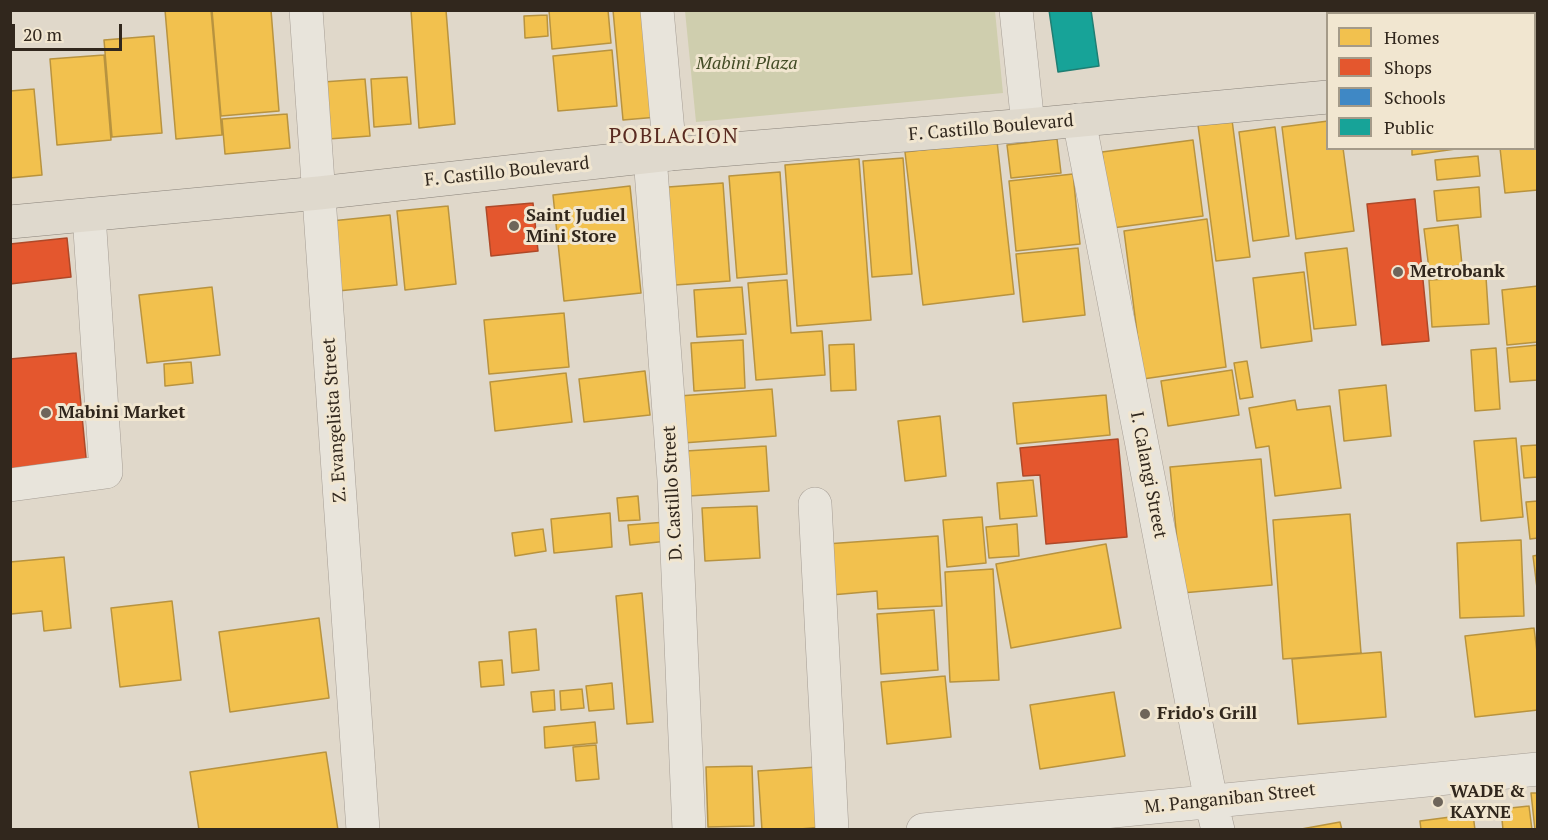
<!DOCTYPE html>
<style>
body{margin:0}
#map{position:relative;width:1548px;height:840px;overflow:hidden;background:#e0d8ca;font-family:"PT Serif",serif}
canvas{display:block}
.frame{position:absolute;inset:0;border:12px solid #31271d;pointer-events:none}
.legend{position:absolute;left:1326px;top:12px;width:210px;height:138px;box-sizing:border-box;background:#f1e6d0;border:2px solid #a49a88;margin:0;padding:8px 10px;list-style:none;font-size:18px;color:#31271d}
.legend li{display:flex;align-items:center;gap:12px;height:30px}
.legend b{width:30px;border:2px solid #a49a88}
.scale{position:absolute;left:12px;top:24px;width:110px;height:27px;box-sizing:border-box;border:3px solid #31271d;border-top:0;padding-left:8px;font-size:18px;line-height:21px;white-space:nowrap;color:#31271d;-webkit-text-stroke:4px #f1e6d0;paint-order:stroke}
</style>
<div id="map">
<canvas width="1548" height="840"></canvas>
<div class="frame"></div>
<ul class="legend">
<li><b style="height:16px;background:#f2c14e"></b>Homes</li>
<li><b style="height:16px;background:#e4572e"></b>Shops</li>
<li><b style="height:16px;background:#3f88c5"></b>Schools</li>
<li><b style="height:16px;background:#17a398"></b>Public</li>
</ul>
<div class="scale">20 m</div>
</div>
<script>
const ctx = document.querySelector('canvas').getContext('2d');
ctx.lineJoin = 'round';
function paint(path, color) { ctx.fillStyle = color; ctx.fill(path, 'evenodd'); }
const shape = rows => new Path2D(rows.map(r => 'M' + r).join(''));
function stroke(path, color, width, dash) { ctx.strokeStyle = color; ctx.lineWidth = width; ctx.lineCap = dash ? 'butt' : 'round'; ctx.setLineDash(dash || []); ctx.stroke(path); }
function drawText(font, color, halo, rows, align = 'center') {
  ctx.font = font + ' "PT Serif",serif'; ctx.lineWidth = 6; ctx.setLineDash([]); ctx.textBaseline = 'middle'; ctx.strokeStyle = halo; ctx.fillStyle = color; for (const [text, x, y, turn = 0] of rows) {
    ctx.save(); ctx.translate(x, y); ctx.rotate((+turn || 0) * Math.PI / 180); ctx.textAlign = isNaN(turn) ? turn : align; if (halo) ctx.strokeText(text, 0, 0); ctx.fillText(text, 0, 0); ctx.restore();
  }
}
paint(shape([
 [685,11,995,11,1003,93,696,122]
]), '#cfceae');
const homes = shape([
 [165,10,211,10,222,135,176,139,165,10],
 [212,10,271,10,279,111,221,116,212,10],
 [411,10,446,10,455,124,419,128,411,10],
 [549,10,608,10,611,43,552,49,549,10],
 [613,10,648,10,658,117,623,120,613,10],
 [547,15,548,36,525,38,524,16,547,15],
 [154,36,162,133,112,137,104,40,154,36],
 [612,50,617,106,558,111,553,56,612,50],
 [104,55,111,140,57,145,50,59,104,55],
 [407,77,411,124,374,127,371,79,407,77],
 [365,79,370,136,328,139,323,82,365,79],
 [34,89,42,175,10,178,10,91,34,89],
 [287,114,290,148,225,154,222,119,287,114],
 [1232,120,1250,257,1216,261,1198,125,1232,120],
 [1328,121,1328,148,1343,148,1354,231,1296,239,1282,127,1328,121],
 [1275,127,1289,236,1253,241,1239,132,1275,127],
 [1534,128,1538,128,1538,190,1505,193,1500,148,1534,148,1534,128],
 [1057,139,1061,173,1011,178,1007,145,1057,139],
 [1193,140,1203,216,1112,228,1102,152,1193,140],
 [997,141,1014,294,923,305,905,152,997,141],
 [1412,148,1463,148,1412,155,1412,148],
 [1478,156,1480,176,1437,180,1435,160,1478,156],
 [903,158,912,274,872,277,863,161,903,158],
 [859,159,871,320,797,326,785,165,859,159],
 [780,172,787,274,737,278,729,176,780,172],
 [1073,174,1080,244,1016,251,1009,181,1073,174],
 [723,183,730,281,675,285,668,187,723,183],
 [630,186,641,293,564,301,553,195,630,186],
 [1479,187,1481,217,1437,221,1434,191,1479,187],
 [448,206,456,284,405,290,397,211,448,206],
 [390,215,397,285,338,291,331,221,390,215],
 [1207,219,1226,367,1143,379,1124,231,1207,219],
 [1458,225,1462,265,1429,269,1424,229,1458,225],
 [1078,248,1085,315,1023,322,1016,254,1078,248],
 [1347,248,1356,325,1314,329,1305,253,1347,248],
 [1304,272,1312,341,1261,348,1253,278,1304,272],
 [1486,277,1489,324,1432,327,1429,280,1486,277],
 [787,280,791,333,822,331,825,375,756,380,748,283,787,280],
 [1538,286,1538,342,1507,345,1502,290,1538,286],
 [212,287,220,355,147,363,139,295,212,287],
 [742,287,746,334,697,337,694,290,742,287],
 [564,313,569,367,489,374,484,320,564,313],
 [743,340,745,388,694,391,691,343,743,340],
 [854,344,856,390,831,391,829,345,854,344],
 [1538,345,1538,380,1510,382,1507,348,1538,345],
 [1496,348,1500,409,1475,411,1471,350,1496,348],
 [1247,361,1253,397,1240,399,1234,363,1247,361],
 [191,362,193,383,165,386,164,364,191,362],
 [1232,370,1239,415,1168,426,1161,381,1232,370],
 [645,371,650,415,584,422,579,379,645,371],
 [566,373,572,422,495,431,490,382,566,373],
 [1386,385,1391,436,1344,441,1339,390,1386,385],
 [772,389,776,436,683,443,679,396,772,389],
 [1106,395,1110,435,1017,444,1013,403,1106,395],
 [1295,400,1297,410,1330,406,1341,488,1275,496,1269,446,1256,448,1249,408,1295,400],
 [940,416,946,476,905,481,898,421,940,416],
 [1516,438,1523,517,1481,521,1474,441,1516,438],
 [1538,445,1538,477,1524,478,1521,446,1538,445],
 [766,446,769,491,689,496,686,451,766,446],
 [1261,459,1272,585,1182,593,1170,467,1261,459],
 [1033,480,1037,516,1000,519,997,483,1033,480],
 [638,496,640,520,619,521,617,498,638,496],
 [1538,501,1538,538,1530,539,1526,502,1538,501],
 [757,506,760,558,705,561,702,508,757,506],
 [610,513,612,547,554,553,551,519,610,513],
 [1350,514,1361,653,1283,659,1273,520,1350,514],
 [982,517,986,563,947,567,943,520,982,517],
 [666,522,668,541,630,545,628,525,666,522],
 [1017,524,1019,556,989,558,986,527,1017,524],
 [543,529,546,551,515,556,512,533,543,529],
 [938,536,942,606,878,609,877,591,831,595,826,544,938,536],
 [1521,540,1524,616,1460,618,1457,543,1521,540],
 [1106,544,1121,628,1011,648,996,564,1106,544],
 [1538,555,1538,596,1533,556,1538,555],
 [64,557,71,628,44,631,42,611,11,614,10,562,64,557],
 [993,569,999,680,950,682,945,572,993,569],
 [642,593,653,722,627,724,616,596,642,593],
 [172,601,181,680,120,687,111,608,172,601],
 [934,610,938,670,881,674,877,614,934,610],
 [319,618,329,698,230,712,219,632,319,618],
 [1534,628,1538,660,1538,710,1475,717,1465,636,1534,628],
 [536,629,539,670,512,673,509,632,536,629],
 [1381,652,1386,717,1298,724,1292,659,1381,652],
 [502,660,504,685,481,687,479,662,502,660],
 [945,676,951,737,887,744,881,682,945,676],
 [612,683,614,709,589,711,586,686,612,683],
 [582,689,584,708,561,710,560,691,582,689],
 [554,690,555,710,533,712,531,692,554,690],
 [1114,692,1125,756,1040,769,1030,705,1114,692],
 [595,722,597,743,545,748,544,727,595,722],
 [596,745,599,779,576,781,573,747,596,745],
 [326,752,338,830,199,830,190,772,326,752],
 [752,766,754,826,708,827,706,767,752,766],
 [817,767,821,827,790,830,762,830,758,771,817,767],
 [1531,793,1538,793,1538,830,1535,830,1531,793],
 [1529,806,1532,830,1503,830,1501,809,1529,806],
 [1473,814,1475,830,1421,830,1420,821,1473,814],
 [1340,822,1342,830,1296,830,1340,822]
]);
paint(homes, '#f2c14e');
stroke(homes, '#b8933f', 1.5);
const shops = shape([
 [1415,199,1429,341,1382,345,1367,204,1415,199],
 [533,203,538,251,491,256,486,207,533,203],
 [67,238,71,277,10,284,10,244,67,238],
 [76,353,87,468,10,475,10,359,76,353],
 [1118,439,1127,537,1046,544,1040,475,1023,476,1020,448,1118,439]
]);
paint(shops, '#e4572e');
stroke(shops, '#ae4929', 1.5);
const schools = shape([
 [1347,10,1483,10,1483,14,1347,14,1347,10]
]);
paint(schools, '#3f88c5');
stroke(schools, '#3b6b93', 1.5);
const public = shape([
 [1049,10,1091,10,1099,66,1058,72,1049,10]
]);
paint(public, '#17a398');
stroke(public, '#1f7e73', 1.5);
const minor = shape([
 [306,10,363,830],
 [657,10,670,154],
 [1016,10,1028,125],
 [1079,120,1211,801,1218,830],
 [650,156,674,480,689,830],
 [10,485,106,472,89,215],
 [815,504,832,830],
 [923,830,1538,769]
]);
const major = shape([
 [1534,100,1538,101],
 [10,222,319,193,670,154,1028,125,1328,97]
]);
stroke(minor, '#a59d94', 34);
stroke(major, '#8a837a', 34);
stroke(minor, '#e8e4db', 33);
stroke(major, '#dfd9cd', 33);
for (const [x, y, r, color] of [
 [514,226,6,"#6e655a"],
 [1398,272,6,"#6e655a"],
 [46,413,6,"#6e655a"],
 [1145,714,6,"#6e655a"],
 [1438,802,6,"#6e655a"]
]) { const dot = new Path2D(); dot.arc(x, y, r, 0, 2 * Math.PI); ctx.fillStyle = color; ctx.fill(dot); stroke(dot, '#f1e6d0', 2); }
drawText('italic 18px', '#434c26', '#f1e6d0', [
 ["Mabini Plaza",747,64]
]);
drawText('18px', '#31271d', '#f1e6d0', [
 ["F. Castillo Boulevard",991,128,-5],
 ["F. Castillo Boulevard",507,172,-6],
 ["Z. Evangelista Street",335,420,-94],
 ["I. Calangi Street",1148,475,79],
 ["D. Castillo Street",673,493,-93],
 ["M. Panganiban Street",1230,799,-6]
]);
drawText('bold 18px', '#31271d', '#f1e6d0', [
 ["Saint Judiel",526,216],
 ["Mini Store",526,237],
 ["Metrobank",1410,272],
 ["Mabini Market",58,413],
 ["Frido's Grill",1157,714],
 ["WADE &",1450,792],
 ["KAYNE",1450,813]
], 'left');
ctx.letterSpacing = '1.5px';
drawText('21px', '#5a2b21', '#f1e6d0', [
 ["POBLACION",674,137]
]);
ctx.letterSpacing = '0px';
</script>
